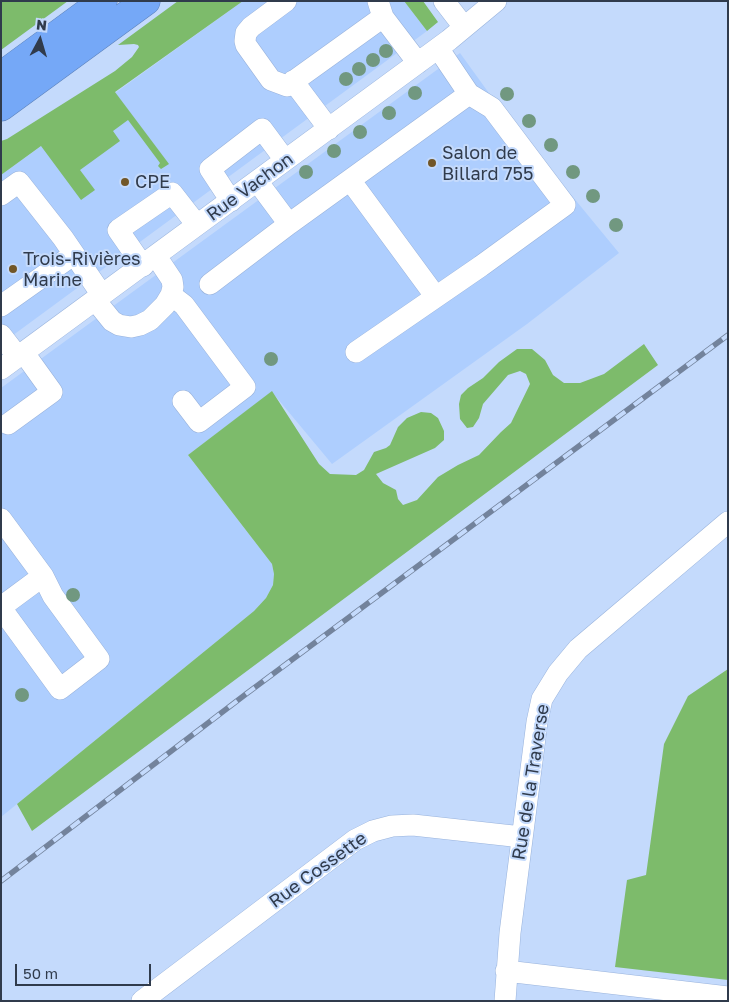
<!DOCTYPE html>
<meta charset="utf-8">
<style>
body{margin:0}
#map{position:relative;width:729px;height:1002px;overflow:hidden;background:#c4dafc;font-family:"Golos Text",sans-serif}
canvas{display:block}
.frame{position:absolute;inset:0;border:2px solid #303b4c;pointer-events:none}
.north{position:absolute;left:15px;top:15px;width:50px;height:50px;-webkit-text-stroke:4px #c4dafc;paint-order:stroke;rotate:6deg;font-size:14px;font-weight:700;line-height:20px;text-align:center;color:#303b4c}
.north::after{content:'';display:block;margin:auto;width:18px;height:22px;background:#303b4c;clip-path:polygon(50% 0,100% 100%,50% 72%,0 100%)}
.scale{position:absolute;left:15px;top:964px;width:136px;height:22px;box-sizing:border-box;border:2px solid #303b4c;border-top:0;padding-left:6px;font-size:15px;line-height:18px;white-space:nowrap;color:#303b4c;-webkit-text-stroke:4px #c4dafc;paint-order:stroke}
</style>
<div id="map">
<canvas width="729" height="1002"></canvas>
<div class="frame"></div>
<div class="north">N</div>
<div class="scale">50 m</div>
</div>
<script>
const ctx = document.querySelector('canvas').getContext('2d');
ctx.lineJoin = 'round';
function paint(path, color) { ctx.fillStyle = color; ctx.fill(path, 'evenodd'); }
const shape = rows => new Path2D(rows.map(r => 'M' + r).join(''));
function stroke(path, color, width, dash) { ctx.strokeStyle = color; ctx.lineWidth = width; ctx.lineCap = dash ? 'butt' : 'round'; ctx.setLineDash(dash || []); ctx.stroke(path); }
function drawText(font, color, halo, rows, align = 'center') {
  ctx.font = font + ' "Golos Text",sans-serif'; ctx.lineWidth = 4; ctx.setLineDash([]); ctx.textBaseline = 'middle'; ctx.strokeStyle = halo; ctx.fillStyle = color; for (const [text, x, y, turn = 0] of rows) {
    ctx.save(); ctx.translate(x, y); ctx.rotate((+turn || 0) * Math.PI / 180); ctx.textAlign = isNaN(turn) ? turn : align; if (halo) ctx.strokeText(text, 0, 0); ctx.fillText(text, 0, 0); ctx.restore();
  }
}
paint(shape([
 [243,1,404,1,427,31,1,344,1,175],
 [460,53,499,107,619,253,527,324,332,464,272,392,188,455,272,564,274,574,273,585,266,598,254,611,1,817,1,388]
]), '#aecefe');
paint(shape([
 [1,1,68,1,1,50],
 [178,1,243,1,115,92,169,164,161,169,158,166,160,163,128,120,113,131,120,141,80,170,95,190,81,200,41,146,1,175,1,141,7,139,115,71,132,57,139,47,138,45,134,44,118,45],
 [404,1,423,1,438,22,427,31],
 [644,344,658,365,32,831,17,804,254,611,266,598,273,585,274,574,272,564,188,455,272,391,319,464,330,474,356,475,364,470,374,452,386,448,390,445,398,427,407,418,421,412,431,413,438,418,444,431,444,440,435,448,376,474,383,483,396,490,398,499,403,505,417,500,438,477,458,465,479,455,501,432,511,423,530,384,526,374,520,371,508,375,483,404,479,418,473,427,467,428,460,419,459,404,461,395,468,388,483,378,499,362,517,349,532,349,545,360,553,375,564,383,580,383,604,374],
 [728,669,728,980,615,967,627,880,646,875,664,744,688,696]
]), '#7dbb6b');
const minor = shape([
 [286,1,251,27,246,33,245,41,246,45,271,80,287,86,383,17],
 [378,1,383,17,418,63],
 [444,1,464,27],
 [293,81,329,129],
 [350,180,436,297],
 [257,181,289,224,469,94,438,48],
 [1,195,19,182,63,238,102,295],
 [231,201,210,169,262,129,285,160],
 [143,266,118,230,172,193,197,225],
 [210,284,289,224],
 [171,295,184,305,245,387,199,422,183,401],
 [95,300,112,321,119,325,131,327,140,325,150,320,165,305,171,295,173,287,172,280,156,256],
 [1,306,73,255],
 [1,335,18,357],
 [356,352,481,266,565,205,492,108,469,94],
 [1,369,449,40,496,1],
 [8,424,52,392,24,353],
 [1,519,43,576,53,596,99,659,60,689,1,608],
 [1,607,43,576],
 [506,971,728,997],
 [142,1001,355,840,373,831,392,826,413,825,522,837],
 [505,1001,510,933,520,855,537,722,542,699,558,673,578,649,728,522]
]);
const highway = shape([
 [1,76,103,1],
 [1,107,146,1]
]);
stroke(minor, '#99b3dc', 22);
stroke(highway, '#5d82bb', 29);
stroke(minor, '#fff', 21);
stroke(highway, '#75a8f7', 28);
const rail = shape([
 [1,881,246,694,728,335]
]);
stroke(rail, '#73839c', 5.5);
stroke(rail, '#c4dafc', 4, [11]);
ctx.fillStyle = '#719880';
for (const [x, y] of [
 [386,51],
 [373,60],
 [359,69],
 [346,79],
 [415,93],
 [507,94],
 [389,113],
 [529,121],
 [360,132],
 [551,145],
 [334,151],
 [306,172],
 [573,172],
 [593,196],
 [616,225],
 [271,359],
 [73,595],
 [22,695]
]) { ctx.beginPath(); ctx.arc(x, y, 7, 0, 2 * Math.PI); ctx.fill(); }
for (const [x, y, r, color] of [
 [432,163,5,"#715628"],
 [125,182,5,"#715628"],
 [13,269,5,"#715628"]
]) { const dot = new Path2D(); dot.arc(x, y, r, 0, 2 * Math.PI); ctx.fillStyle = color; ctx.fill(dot); stroke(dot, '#c4dafc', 2); }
drawText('18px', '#303b4c', '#c4dafc', [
 ["Salon de",442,153],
 ["Billard 755",442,174],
 ["CPE",135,182],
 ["Trois-Rivières",23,259],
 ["Marine",23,280]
], 'left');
drawText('18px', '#303b4c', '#c4dafc', [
 ["Rue Vachon",250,187,-36],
 ["Rue de la Traverse",531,782,-81],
 ["Rue Cossette",318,870,-36]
]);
</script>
